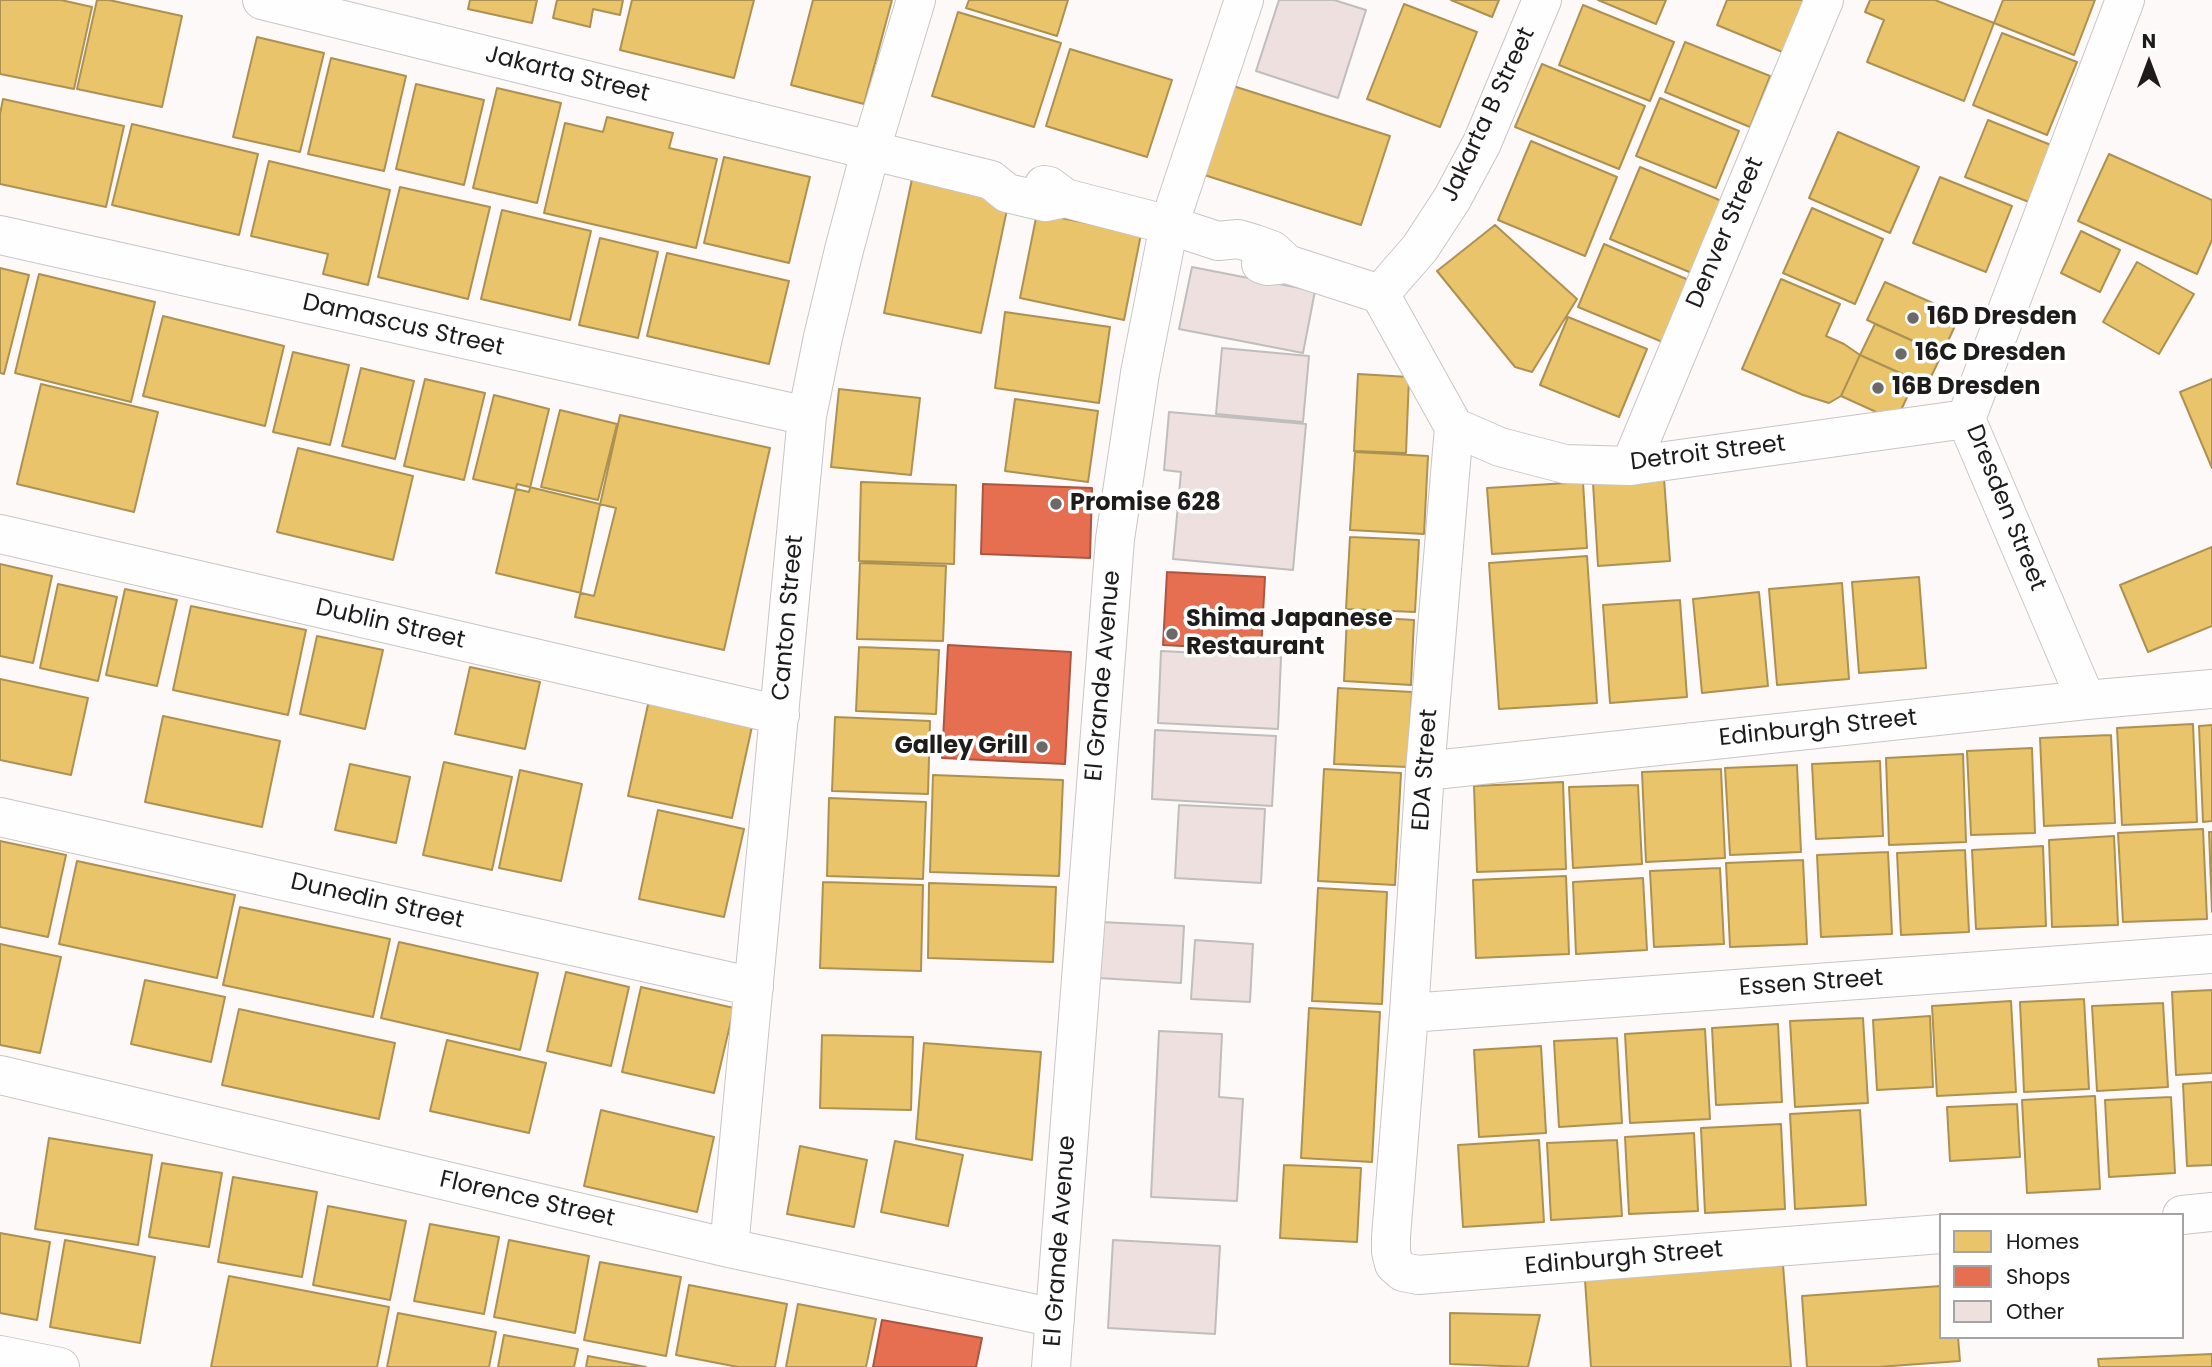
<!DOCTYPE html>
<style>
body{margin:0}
#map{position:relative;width:2212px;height:1367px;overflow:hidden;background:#fdf9f9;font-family:Poppins,sans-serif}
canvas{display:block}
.legend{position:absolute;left:1939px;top:1213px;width:245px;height:126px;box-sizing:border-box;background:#fff;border:2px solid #a5a4a4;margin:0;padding:9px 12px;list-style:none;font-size:21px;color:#1e1b1b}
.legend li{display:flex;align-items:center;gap:14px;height:35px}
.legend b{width:35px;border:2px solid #a5a4a4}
.north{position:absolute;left:2114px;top:28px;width:70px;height:70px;-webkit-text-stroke:5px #fff;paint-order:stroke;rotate:0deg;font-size:19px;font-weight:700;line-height:28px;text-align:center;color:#1e1b1b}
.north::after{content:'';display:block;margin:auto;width:24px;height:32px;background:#1e1b1b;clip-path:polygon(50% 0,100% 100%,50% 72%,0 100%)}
</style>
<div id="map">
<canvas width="2212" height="1367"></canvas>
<ul class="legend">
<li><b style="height:19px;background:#e9c46a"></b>Homes</li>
<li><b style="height:19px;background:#e76f51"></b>Shops</li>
<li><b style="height:19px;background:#ede0de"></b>Other</li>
</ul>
<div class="north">N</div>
</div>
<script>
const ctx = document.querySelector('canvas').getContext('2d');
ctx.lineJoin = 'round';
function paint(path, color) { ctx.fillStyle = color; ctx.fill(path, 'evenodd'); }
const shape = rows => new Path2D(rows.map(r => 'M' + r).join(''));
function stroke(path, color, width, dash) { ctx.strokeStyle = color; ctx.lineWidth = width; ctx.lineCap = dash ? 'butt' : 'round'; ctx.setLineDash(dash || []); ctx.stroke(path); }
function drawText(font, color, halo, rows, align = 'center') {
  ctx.font = font + ' Poppins,sans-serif'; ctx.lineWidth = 7; ctx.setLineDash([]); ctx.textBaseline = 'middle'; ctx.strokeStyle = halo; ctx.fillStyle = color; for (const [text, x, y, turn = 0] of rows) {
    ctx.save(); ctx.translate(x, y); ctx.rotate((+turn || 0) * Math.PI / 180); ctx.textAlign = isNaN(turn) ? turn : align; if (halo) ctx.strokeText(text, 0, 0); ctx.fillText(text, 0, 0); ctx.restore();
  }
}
const homes = shape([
 [0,0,61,0,92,7,74,89,0,74,0,0],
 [97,0,109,0,182,16,162,107,77,89,97,0],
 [470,0,537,0,532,23,468,9,470,0],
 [557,0,623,0,620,15,593,9,590,27,553,18,557,0],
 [632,0,754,0,734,78,620,50,632,0],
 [813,0,892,0,864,104,791,85,813,0],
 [969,0,1068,0,1057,36,966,8,969,0],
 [1451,0,1499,0,1492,17,1451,0],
 [1598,0,1666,0,1656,24,1598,0],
 [1727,0,1807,0,1785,53,1717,25,1727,0],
 [1870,0,1935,0,1994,23,1964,101,1867,62,1884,20,1865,12,1870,0],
 [2003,0,2095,0,2074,55,1994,23,2003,0],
 [1404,4,1477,32,1440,127,1367,99,1404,4],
 [1583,5,1674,42,1650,101,1559,65,1583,5],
 [958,12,1061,43,1034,127,932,96,958,12],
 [2002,33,2077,62,2047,135,1973,105,2002,33],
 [257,37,324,53,300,152,233,137,257,37],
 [1685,42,1770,76,1750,127,1665,92,1685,42],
 [1070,49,1172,80,1147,157,1046,126,1070,49],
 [331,58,406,76,384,171,308,154,331,58],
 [1542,64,1645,106,1619,169,1515,127,1542,64],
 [416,84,484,100,464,185,396,169,416,84],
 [1227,84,1390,136,1361,225,1198,173,1227,84],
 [497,88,561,103,537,203,473,188,497,88],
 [1660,98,1739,131,1716,188,1636,156,1660,98],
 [3,99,124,126,106,207,0,184,0,114,3,99],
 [607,117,673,133,669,148,717,159,696,248,544,213,565,123,603,132,607,117],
 [1988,120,2051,145,2029,202,1965,177,1988,120],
 [132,124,258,154,239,235,112,205,132,124],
 [1838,132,1919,167,1890,233,1809,198,1838,132],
 [1531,141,1617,177,1585,256,1498,220,1531,141],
 [2109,154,2212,200,2212,240,2197,274,2078,221,2109,154],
 [724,157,810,177,789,263,704,243,724,157],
 [269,161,390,190,368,285,323,274,328,254,251,236,269,161],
 [1640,167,1729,204,1699,276,1610,239,1640,167],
 [1940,177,2012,206,1986,272,1913,243,1940,177],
 [912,179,1009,200,981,333,884,313,912,179],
 [400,187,490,207,468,299,378,277,400,187],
 [1812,208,1883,239,1855,304,1783,273,1812,208],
 [502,210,591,231,570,320,481,299,502,210],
 [1037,213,1141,234,1124,320,1020,298,1037,213],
 [1495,225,1577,299,1532,372,1515,367,1437,271,1495,225],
 [2081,231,2120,250,2100,292,2061,273,2081,231],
 [600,238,658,252,638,338,579,325,600,238],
 [1604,244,1691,281,1665,343,1578,307,1604,244],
 [667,253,789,281,769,364,647,336,667,253],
 [2137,262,2194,294,2159,354,2103,322,2137,262],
 [0,268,29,275,4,374,0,373,0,268],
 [39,274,155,302,131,402,15,373,39,274],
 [1781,279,1840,304,1826,336,1844,344,1860,355,1841,396,1829,403,1803,395,1742,369,1781,279],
 [1885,282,1960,315,1942,354,1867,320,1885,282],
 [1005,312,1110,327,1099,403,995,388,1005,312],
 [163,316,284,346,265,426,143,396,163,316],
 [1568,317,1647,349,1619,417,1540,385,1568,317],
 [1875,324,1942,354,1927,385,1860,355,1875,324],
 [293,352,349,365,330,445,273,432,293,352],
 [1860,355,1915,380,1896,421,1841,396,1860,355],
 [361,368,414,381,395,459,342,446,361,368],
 [1358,374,1409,377,1406,453,1354,451,1358,374],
 [425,379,485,393,464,480,404,466,425,379],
 [2212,379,2212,468,2180,392,2212,379],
 [41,384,158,412,134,512,17,484,41,384],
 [839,389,920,398,911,475,831,467,839,389],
 [494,395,549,409,529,492,473,479,494,395],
 [1015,399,1098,411,1088,482,1005,471,1015,399],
 [560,410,617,424,598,500,541,487,560,410],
 [620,415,770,448,724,650,575,617,620,415],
 [298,448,413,476,393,560,277,532,298,448],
 [1355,452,1428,456,1424,534,1350,530,1355,452],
 [1664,478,1670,561,1598,566,1593,483,1664,478],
 [861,482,956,485,954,564,859,561,861,482],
 [1583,482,1587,548,1492,554,1487,488,1583,482],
 [517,484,616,508,594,596,496,573,517,484],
 [1350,537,1419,540,1415,612,1346,609,1350,537],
 [2212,547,2212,626,2148,652,2120,585,2212,547],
 [1587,556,1597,703,1499,709,1489,563,1587,556],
 [860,563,946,566,943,641,857,639,860,563],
 [0,564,52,576,33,663,0,656,0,564],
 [1919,577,1926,668,1859,673,1852,582,1919,577],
 [1842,583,1849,679,1777,685,1769,589,1842,583],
 [58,584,117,597,98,681,40,668,58,584],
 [125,589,177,600,157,686,106,675,125,589],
 [1759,592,1768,686,1702,693,1693,599,1759,592],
 [1680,600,1687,697,1610,703,1603,605,1680,600],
 [191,606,306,630,288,715,173,690,191,606],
 [1347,616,1414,620,1411,685,1344,681,1347,616],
 [317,636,383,650,365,729,300,714,317,636],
 [859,647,939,650,936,714,856,711,859,647],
 [470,667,540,682,525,749,455,734,470,667],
 [0,679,88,698,71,775,0,760,0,679],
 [1338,688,1412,692,1408,767,1334,764,1338,688],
 [649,700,753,722,732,818,628,796,649,700],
 [163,716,280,741,262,827,145,802,163,716],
 [835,717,930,721,928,794,832,791,835,717],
 [2193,724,2197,822,2122,825,2117,728,2193,724],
 [2212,725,2212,821,2203,822,2199,726,2212,725],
 [2111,735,2115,823,2044,826,2040,738,2111,735],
 [2032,748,2035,833,1971,835,1967,751,2032,748],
 [1963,754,1966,842,1889,845,1886,758,1963,754],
 [1880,761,1883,836,1816,839,1812,764,1880,761],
 [444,762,512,777,492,870,423,855,444,762],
 [350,764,410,777,396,843,335,830,350,764],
 [1797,765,1801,852,1730,855,1725,768,1797,765],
 [1324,769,1401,773,1395,885,1318,881,1324,769],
 [1721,769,1725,858,1646,862,1642,772,1721,769],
 [520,770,582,784,561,881,499,868,520,770],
 [933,775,1063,780,1059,876,930,872,933,775],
 [1563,782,1566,869,1477,872,1474,786,1563,782],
 [1638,785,1642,864,1573,868,1569,787,1638,785],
 [829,798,926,802,923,879,827,876,829,798],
 [658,810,744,829,724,917,639,899,658,810],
 [2203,829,2207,919,2123,922,2118,833,2203,829],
 [2209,832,2212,832,2212,912,2209,832],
 [2114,836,2118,925,2052,927,2049,840,2114,836],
 [0,841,66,855,48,937,0,927,0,841],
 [2043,846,2046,926,1976,929,1972,850,2043,846],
 [1965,850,1969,932,1901,935,1897,853,1965,850],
 [1888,852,1892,934,1821,937,1817,855,1888,852],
 [1803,860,1807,944,1730,947,1726,863,1803,860],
 [77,861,235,895,217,978,59,944,77,861],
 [1720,868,1724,944,1654,947,1650,871,1720,868],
 [1566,876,1569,954,1476,958,1473,880,1566,876],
 [1643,878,1647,950,1576,954,1573,882,1643,878],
 [823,882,923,885,921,971,820,968,823,882],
 [929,883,1056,887,1053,962,928,958,929,883],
 [1318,888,1387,892,1382,1004,1312,1001,1318,888],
 [240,907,390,939,373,1017,223,985,240,907],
 [399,942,538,973,520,1050,381,1018,399,942],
 [0,944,61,957,40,1053,0,1045,0,944],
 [566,972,629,987,611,1066,547,1051,566,972],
 [145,980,225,997,211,1062,131,1044,145,980],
 [641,987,734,1008,714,1093,622,1072,641,987],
 [2212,990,2212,1073,2176,1075,2172,992,2212,990],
 [2084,999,2089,1089,2024,1092,2020,1002,2084,999],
 [2011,1001,2016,1092,1937,1096,1932,1006,2011,1001],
 [2163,1003,2168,1087,2097,1091,2092,1006,2163,1003],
 [1309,1008,1380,1012,1372,1162,1301,1158,1309,1008],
 [239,1009,395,1043,379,1119,222,1085,239,1009],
 [1930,1016,1933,1087,1877,1090,1873,1020,1930,1016],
 [1863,1018,1868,1103,1795,1107,1790,1021,1863,1018],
 [1778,1024,1782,1102,1716,1105,1712,1028,1778,1024],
 [1705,1029,1710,1119,1630,1123,1625,1034,1705,1029],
 [822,1035,913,1037,911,1110,820,1108,822,1035],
 [1617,1038,1622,1123,1559,1127,1554,1041,1617,1038],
 [447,1040,546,1063,529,1133,430,1111,447,1040],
 [924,1043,1041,1052,1032,1160,916,1139,924,1043],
 [1541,1046,1546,1133,1479,1137,1474,1050,1541,1046],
 [2212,1082,2212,1165,2187,1166,2183,1084,2212,1082],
 [2095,1096,2100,1189,2027,1193,2022,1100,2095,1096],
 [2171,1097,2175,1173,2109,1177,2105,1100,2171,1097],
 [2017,1104,2020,1157,1950,1161,1947,1107,2017,1104],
 [601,1110,714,1137,697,1212,584,1186,601,1110],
 [1860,1110,1866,1205,1795,1209,1790,1114,1860,1110],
 [1781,1124,1785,1209,1705,1213,1701,1128,1781,1124],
 [1694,1133,1698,1211,1629,1214,1625,1137,1694,1133],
 [49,1138,152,1155,138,1245,35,1229,49,1138],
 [1539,1140,1544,1222,1463,1227,1458,1145,1539,1140],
 [1617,1140,1622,1216,1551,1220,1547,1143,1617,1140],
 [895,1141,963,1155,948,1226,881,1212,895,1141],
 [800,1146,867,1160,854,1227,787,1214,800,1146],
 [162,1163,222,1173,209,1247,149,1237,162,1163],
 [1284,1165,1361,1168,1357,1242,1280,1238,1284,1165],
 [233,1177,317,1192,302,1277,218,1262,233,1177],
 [328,1206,406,1221,390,1300,313,1285,328,1206],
 [430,1224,499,1237,484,1314,414,1301,430,1224],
 [0,1233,50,1242,37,1320,0,1313,0,1233],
 [65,1240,155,1257,140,1343,50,1327,65,1240],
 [509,1240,589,1256,575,1333,494,1317,509,1240],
 [600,1262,681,1277,666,1356,584,1340,600,1262],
 [1783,1265,1791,1367,1591,1367,1585,1280,1783,1265],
 [229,1276,389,1307,377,1367,211,1367,229,1276],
 [689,1285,787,1304,775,1367,738,1367,676,1355,689,1285],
 [1941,1286,1941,1337,1958,1337,1960,1361,1878,1367,1807,1367,1802,1296,1941,1286],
 [798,1304,876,1319,866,1367,786,1367,798,1304],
 [398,1313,496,1332,489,1367,387,1367,398,1313],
 [1450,1313,1540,1315,1528,1367,1450,1364,1450,1313],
 [504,1335,578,1349,574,1367,498,1367,504,1335],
 [2212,1354,2212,1367,2099,1367,2098,1359,2212,1354],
 [588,1356,646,1367,586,1367,588,1356]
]);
paint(homes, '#e9c46a');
stroke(homes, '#ac9152', 2);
const shops = shape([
 [983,484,1092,488,1090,558,981,554,983,484],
 [1167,572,1265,577,1261,650,1163,645,1167,572],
 [948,645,1071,652,1065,764,942,758,948,645],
 [882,1320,982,1338,976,1367,873,1367,882,1320]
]);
paint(shops, '#e76f51');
stroke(shops, '#ab5641', 2);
const building = shape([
 [1279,0,1334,0,1366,10,1338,98,1256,71,1279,0],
 [1192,267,1315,291,1303,353,1179,329,1192,267],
 [1222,348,1309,356,1303,422,1216,414,1222,348],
 [1169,412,1306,424,1293,570,1173,559,1181,472,1164,470,1169,412],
 [1161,651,1281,657,1278,729,1158,723,1161,651],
 [1155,730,1276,736,1272,806,1152,799,1155,730],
 [1179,805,1265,809,1261,883,1175,878,1179,805],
 [1101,922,1184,926,1181,983,1098,978,1101,922],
 [1195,940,1253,944,1250,1002,1191,999,1195,940],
 [1159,1031,1222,1034,1219,1097,1243,1099,1237,1201,1151,1197,1159,1031],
 [1113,1240,1220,1246,1215,1334,1108,1328,1113,1240]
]);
paint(building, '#ede0de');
stroke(building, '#c0bdbd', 2);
const minor = shape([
 [262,0,991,180,1007,193,1045,202,1065,198],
 [1044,185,1049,186,1065,198,1169,225,1218,241,1238,239,1255,244,1272,250,1287,264],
 [0,235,807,416],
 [1261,264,1267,266,1287,264,1380,294],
 [1380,294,1454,427,1425,771,1409,1013,1391,1237,1391,1252,1394,1264,1403,1272,1418,1275,1941,1234],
 [1380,294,1420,248,1452,199,1482,143,1542,0],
 [1454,427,1500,447,1565,464,1630,466,1966,419],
 [1630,466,1824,0],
 [0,534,780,715],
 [2086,700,1966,419,2125,0],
 [1425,771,2086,700,2212,689],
 [0,817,754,987],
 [1409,1013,2212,954],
 [0,1075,729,1248,1055,1318],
 [2182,1215,2212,1212],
 [729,1248,807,416,823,337,844,250,871,149,916,0],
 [0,1355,60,1367]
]);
const tertiary = shape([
 [1051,1367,1115,539,1140,373,1169,225,1244,0]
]);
stroke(minor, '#c8c5c5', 40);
stroke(tertiary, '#c8c5c5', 40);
stroke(minor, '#fffefe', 38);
stroke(tertiary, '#fffefe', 38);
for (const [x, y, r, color] of [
 [1913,318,7,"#6c6969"],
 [1901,354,7,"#6c6969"],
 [1878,388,7,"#6c6969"],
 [1056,504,7,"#6c6969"],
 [1172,634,7,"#6c6969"],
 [1042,747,7,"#6c6969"]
]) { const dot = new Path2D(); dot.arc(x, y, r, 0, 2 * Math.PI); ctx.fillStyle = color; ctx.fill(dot); stroke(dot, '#fff', 2.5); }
drawText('24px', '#1e1b1b', '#fff', [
 ["Jakarta Street",567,75,14],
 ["Jakarta B Street",1489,115,-65],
 ["Denver Street",1726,233,-67],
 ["Damascus Street",403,326,13],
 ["Detroit Street",1708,454,-7],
 ["Dresden Street",2005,508,68],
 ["Canton Street",789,618,-85],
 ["Dublin Street",390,625,13],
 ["El Grande Avenue",1104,676,-85],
 ["Edinburgh Street",1818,729,-6],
 ["EDA Street",1426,770,-86],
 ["Dunedin Street",377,902,13],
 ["Essen Street",1811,984,-4],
 ["Florence Street",527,1200,13],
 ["El Grande Avenue",1061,1241,-86],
 ["Edinburgh Street",1624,1259,-5]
]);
drawText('bold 24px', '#1e1b1b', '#fff', [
 ["16D Dresden",1927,318],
 ["16C Dresden",1915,354],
 ["16B Dresden",1892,388],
 ["Promise 628",1070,504],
 ["Shima Japanese",1186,620],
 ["Restaurant",1186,648],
 ["Galley Grill",1028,747,"right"]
], 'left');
</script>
